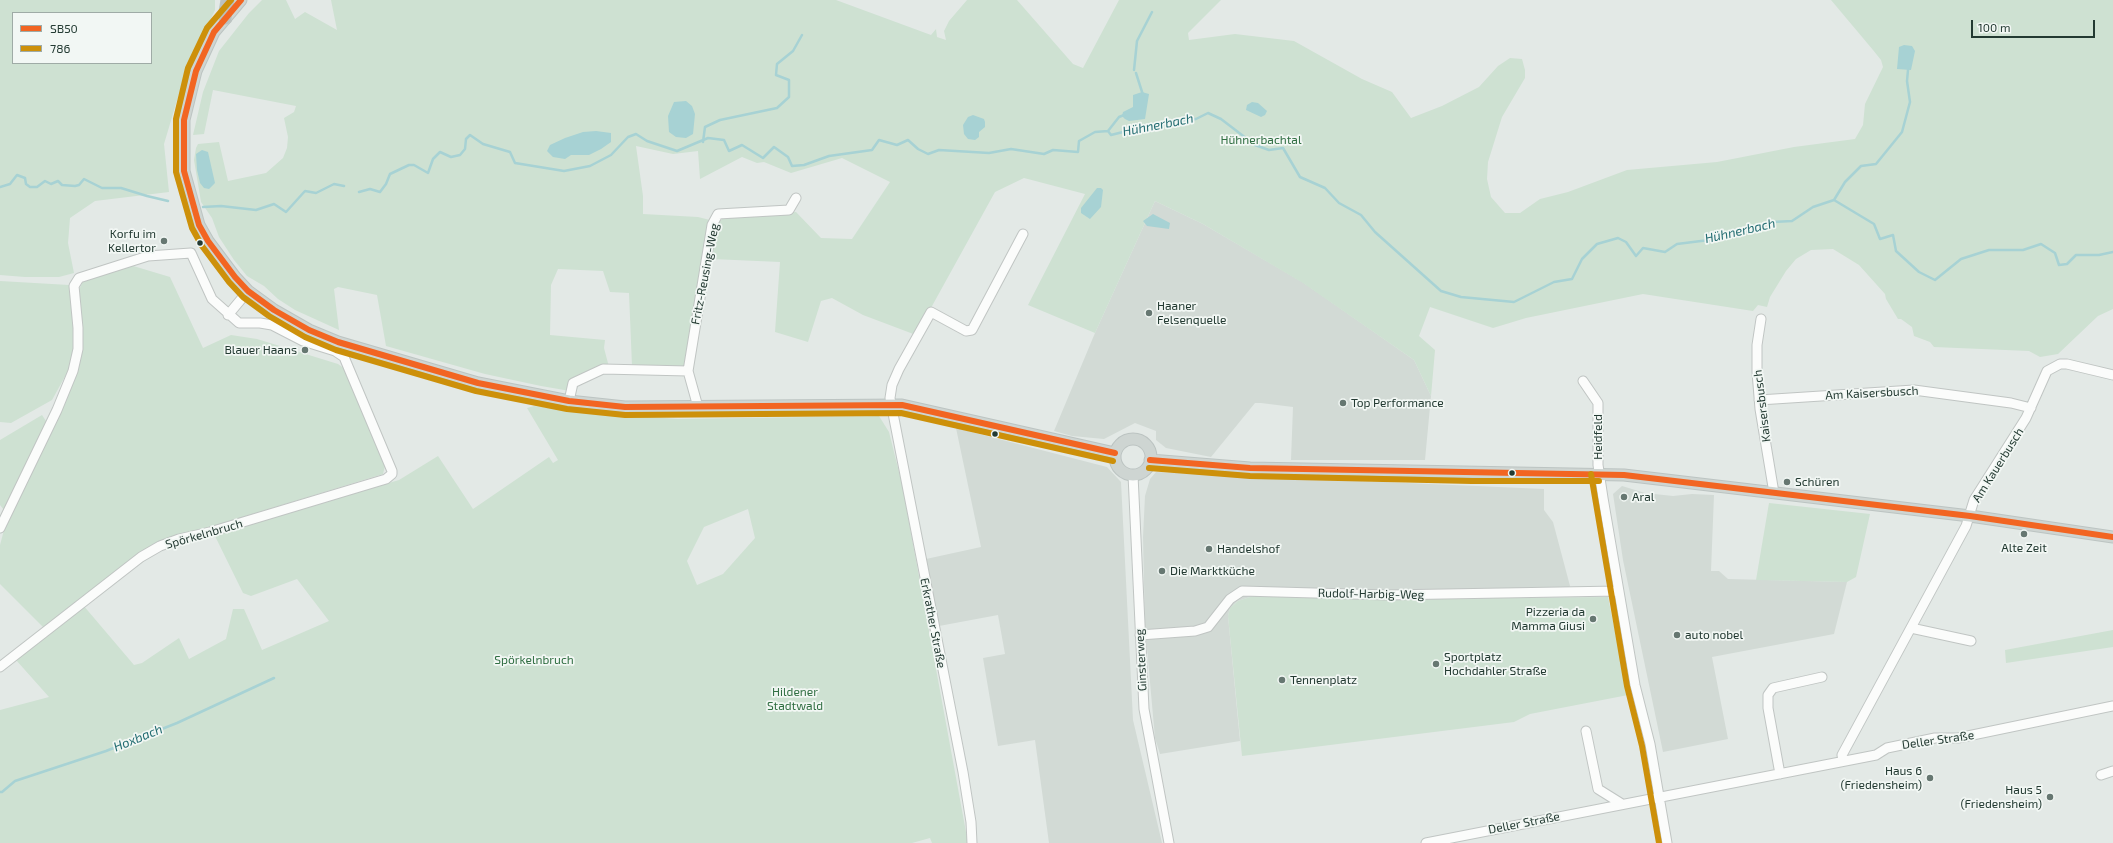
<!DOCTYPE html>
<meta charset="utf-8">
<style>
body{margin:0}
#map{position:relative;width:2113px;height:843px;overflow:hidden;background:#e3e9e6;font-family:"Exo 2",sans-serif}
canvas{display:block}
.legend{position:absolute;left:12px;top:12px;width:140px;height:52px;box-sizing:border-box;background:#f2f7f4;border:1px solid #9faba6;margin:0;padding:5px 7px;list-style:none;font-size:12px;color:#233a32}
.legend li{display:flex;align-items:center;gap:8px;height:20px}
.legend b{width:20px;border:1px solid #9faba6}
.scale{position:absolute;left:1971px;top:20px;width:124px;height:18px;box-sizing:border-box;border:2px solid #233a32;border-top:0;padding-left:5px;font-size:12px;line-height:14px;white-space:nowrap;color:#233a32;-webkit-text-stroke:3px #f2f7f4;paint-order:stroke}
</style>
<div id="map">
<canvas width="2113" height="843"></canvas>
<ul class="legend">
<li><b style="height:5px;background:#f26522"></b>SB50</li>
<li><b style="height:5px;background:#cd900a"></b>786</li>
</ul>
<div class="scale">100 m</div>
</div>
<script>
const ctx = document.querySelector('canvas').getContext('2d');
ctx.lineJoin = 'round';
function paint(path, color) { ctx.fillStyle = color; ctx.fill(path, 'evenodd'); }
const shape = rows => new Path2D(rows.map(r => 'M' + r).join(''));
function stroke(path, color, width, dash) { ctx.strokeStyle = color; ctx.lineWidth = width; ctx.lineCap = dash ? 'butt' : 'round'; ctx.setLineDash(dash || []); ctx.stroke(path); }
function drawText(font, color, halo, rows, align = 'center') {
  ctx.font = font + ' "Exo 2",sans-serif'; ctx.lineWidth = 3.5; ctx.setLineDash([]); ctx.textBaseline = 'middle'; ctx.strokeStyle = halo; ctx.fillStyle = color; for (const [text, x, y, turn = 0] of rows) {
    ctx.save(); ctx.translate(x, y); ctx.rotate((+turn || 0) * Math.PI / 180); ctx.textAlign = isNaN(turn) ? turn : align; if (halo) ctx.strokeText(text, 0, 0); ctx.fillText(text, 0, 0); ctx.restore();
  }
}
paint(shape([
 [1155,201,1203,224,1304,283,1414,360,1431,396,1425,460,1291,460,1293,407,1261,403,1255,403,1211,457,1166,448,1156,440,1156,431,1135,423,1104,439,1072,436,1054,431,1095,333],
 [956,428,1107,467,1121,482,1133,720,1162,843,1049,843,1035,740,998,746,983,658,1005,654,998,615,939,626,926,559,981,547],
 [1156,472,1544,489,1544,510,1553,522,1570,586,1566,590,1400,592,1253,587,1253,596,1238,601,1230,608,1228,616,1240,741,1160,754,1155,738,1145,626,1143,537,1145,496,1150,479],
 [1622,486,1645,493,1673,496,1692,494,1714,495,1711,571,1719,571,1728,579,1847,582,1834,634,1712,657,1728,739,1663,752,1623,560,1613,494]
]), '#d2dad5');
paint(shape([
 [0,0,215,0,215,10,186,70,164,144,169,192,95,201,70,218,68,243,74,273,59,277,25,277,0,275],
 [13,13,151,13,151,63,13,63],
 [262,0,286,0,295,19,305,12,337,30,331,0,836,0,931,35,936,29,937,37,946,40,944,31,949,21,967,0,1017,0,1073,64,1083,68,1119,0,1221,0,1188,33,1189,40,1235,34,1294,41,1362,79,1392,92,1411,118,1442,106,1479,87,1498,66,1510,58,1522,59,1525,70,1525,78,1502,117,1488,162,1487,179,1491,197,1505,213,1520,213,1540,199,1568,192,1627,170,1717,162,1794,147,1855,139,1863,125,1865,104,1883,67,1881,60,1873,50,1831,0,2113,0,2113,309,2098,316,2058,354,2040,357,2029,351,1934,347,1930,342,1914,336,1912,327,1901,319,1898,319,1886,299,1885,294,1859,265,1833,249,1811,250,1796,259,1786,271,1770,297,1767,307,1758,305,1753,311,1643,294,1526,318,1493,328,1430,307,1419,336,1435,350,1431,396,1414,360,1303,283,1203,224,1155,201,1095,333,1028,305,1085,194,1024,178,995,192,916,335,863,315,832,298,821,301,808,342,775,332,780,262,712,259,717,224,724,217,796,212,821,238,852,239,890,182,842,158,791,173,764,162,757,163,742,157,700,179,698,151,673,154,636,146,643,196,643,214,698,217,710,220,684,367,632,366,629,293,610,292,603,271,558,269,551,285,550,335,605,340,604,348,609,367,581,377,576,392,541,386,485,374,386,346,377,295,338,287,334,289,339,330,295,310,278,299,264,286,247,276,234,260,219,237,212,218,201,202,194,160,196,148,198,144,219,142,228,181,266,173,283,158,287,148,288,137,284,118,294,112,296,106,213,90,204,134,193,135,203,92,219,51,249,13],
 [130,265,170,277,203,348,231,335,257,339,338,364,345,369,385,466,383,474,168,540,45,629,0,584,0,545,8,515,0,505,0,440,42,415,50,427,81,350,83,327,78,292,84,279],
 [0,281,69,285,76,327,75,347,68,371,52,400,11,423,0,422],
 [534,406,593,413,678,419,879,416,889,432,902,484,968,843,932,843,930,838,912,843,0,843,0,710,49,697,16,660,83,605,134,665,142,663,179,638,189,659,226,639,233,609,244,609,262,650,329,621,297,579,251,596,243,593,214,534,399,480,438,456,473,509,549,457,553,463,558,460,527,408],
 [748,509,755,538,723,574,697,585,687,561,704,527],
 [1769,503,1870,514,1856,577,1847,582,1756,580],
 [1253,596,1390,599,1608,597,1628,695,1530,714,1514,722,1242,756,1228,616,1230,608,1238,601],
 [2113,630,2113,647,2006,663,2005,650]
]), '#cee1d2');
paint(shape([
 [1904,45,1912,46,1915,51,1911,70,1897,69,1899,47],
 [1142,92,1149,94,1145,119,1129,121,1125,119,1122,116,1123,112,1133,107,1133,95],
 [686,101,692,106,695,114,693,134,686,138,676,137,669,132,668,116,674,102],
 [1252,102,1258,103,1267,111,1265,115,1261,117,1246,110,1247,105],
 [973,115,984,119,985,122,985,127,979,132,979,137,975,140,968,139,964,134,963,125,968,117],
 [596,131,611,133,611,142,601,149,589,155,571,155,565,159,553,157,547,151,550,145,565,138,583,132],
 [202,150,208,152,215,183,209,189,204,188,200,183,197,170,196,154],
 [1097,188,1101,188,1103,190,1101,207,1090,219,1081,213,1081,208],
 [1153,214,1170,223,1169,229,1147,226,1143,221]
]), '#a7d2d4');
stroke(shape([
 [1134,70,1137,41,1152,12],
 [1136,73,1143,95],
 [1108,131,1119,117,1124,115],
 [703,142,705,127,720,120,777,108,789,97,789,80,776,75,777,64,793,51,802,35],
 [0,187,10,184,17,175,25,178,26,184,30,187,37,187,45,181,51,184,58,181,62,185,75,186,79,185,84,179,102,188,121,188,147,196,168,201],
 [359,192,370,189,380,192,386,184,390,174,409,165,414,165,428,173,433,159,440,152,451,157,460,155,465,149,466,139,470,135,483,144,510,152,515,163,564,171,590,166,611,155,628,137,636,134,647,141,677,151,708,138,724,140,729,151,742,145,763,158,774,147,788,157,792,166,804,165,829,156,872,150,879,140,897,145,908,140,918,149,928,154,939,150,989,153,1011,149,1044,154,1053,150,1078,152,1079,141,1095,132,1108,131,1111,135,1135,129,1152,129,1170,122,1196,119,1208,113,1221,119,1255,145,1269,150,1283,148,1300,177,1325,188,1339,203,1361,215,1375,232,1441,291,1461,297,1514,302,1554,282,1572,279,1582,259,1597,244,1618,238,1626,242,1636,256,1643,248,1665,252,1677,244,1725,238,1773,222,1792,221,1813,207,1834,200,1874,224,1880,239,1893,235,1896,251,1919,272,1935,280,1961,259,1989,250,2023,250,2041,244,2055,253,2059,265,2067,264,2076,255,2099,255,2113,252],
 [1834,200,1845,182,1861,166,1876,164,1902,132,1910,102,1907,81,1908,70],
 [203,207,221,206,256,210,274,204,286,212,305,191,316,193,334,184,344,186],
 [0,792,2,792,15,781,106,751,177,723,274,678]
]), '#a7d2d4', 2.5);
const minor = shape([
 [228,315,248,291],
 [1761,319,1757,345,1757,372,1760,409,1774,493],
 [688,371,712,225,718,214,789,210,796,198],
 [1583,381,1598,403,1598,465,1603,498,1635,685,1650,744,1667,843],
 [1759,400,1914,390,2011,403,2031,408],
 [569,401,573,383,603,369,688,371,698,407],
 [1133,475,1144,709,1169,843],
 [0,528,57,410,73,371,78,349,78,328,74,286,79,278,148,256,191,253,212,299,239,323,260,323,272,325,303,341,335,351,344,357,392,471,392,474,386,479,210,532,179,539,160,546,141,557,0,667],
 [1911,628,1971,641],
 [1140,635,1195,631,1208,627,1230,599,1242,591,1387,595,1618,591],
 [1586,731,1598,789,1622,804],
 [1843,761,1842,755,1966,526,1974,500,2026,418,2047,371,2060,364,2067,364,2113,375],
 [1780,774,1768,708,1768,695,1773,688,1822,677],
 [2101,775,2113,771],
 [972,843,971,822,963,772,890,398,892,385,899,369,931,312,966,331,972,330,1023,234],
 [1426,843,1876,755,1887,748,1935,738,1958,738,2113,706]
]);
const major = shape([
 [241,0,214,32,196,71,184,120,184,171,199,225,208,241,235,277,248,291,274,310,309,330,338,342,478,383,569,401,625,407,902,405,1115,453],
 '1115 457a18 18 0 1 1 36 0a18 18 0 1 1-36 0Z',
 [1150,460,1250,468,1624,475,1970,516,2113,537]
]);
const highway = shape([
 [225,18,228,0]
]);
stroke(minor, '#c0c5c3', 11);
stroke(major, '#bcc4c2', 13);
stroke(highway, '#bcc4c2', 15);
stroke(minor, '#fbfcfb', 9);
stroke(major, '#ced5d2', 11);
stroke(highway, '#bbc1bf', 13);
stroke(shape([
 [241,0,214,32,196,71,184,120,184,171,199,225,208,241,235,277,248,291,274,310,309,330,338,342,478,383,569,401,625,407,902,405,1115,453],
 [1150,460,1250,468,1624,475,1970,516,2113,537]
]), '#f26522', 6);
stroke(shape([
 [231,0,207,28,188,68,176,119,176,172,192,228,202,246,229,282,243,297,269,316,305,337,336,350,476,391,567,409,625,415,901,413,1113,461],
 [1149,468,1250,476,1472,481,1599,481],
 [1591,474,1627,686,1642,746,1659,843]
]), '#cd900a', 6);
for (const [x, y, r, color] of [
 [164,241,4,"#667771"],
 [200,243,3.5,"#233a32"],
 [1149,313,4,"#667771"],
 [305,350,4,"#667771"],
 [1343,403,4,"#667771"],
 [995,434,3.5,"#233a32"],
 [1512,473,3.5,"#233a32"],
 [1787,482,4,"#667771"],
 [1624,497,4,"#667771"],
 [2024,534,4,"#667771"],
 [1209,549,4,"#667771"],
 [1162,571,4,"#667771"],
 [1593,619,4,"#667771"],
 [1677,635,4,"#667771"],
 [1436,664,4,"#667771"],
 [1282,680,4,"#667771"],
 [1930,778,4,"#667771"],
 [2050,797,4,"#667771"]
]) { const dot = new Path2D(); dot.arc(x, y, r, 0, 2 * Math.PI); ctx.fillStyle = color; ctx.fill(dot); stroke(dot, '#f2f7f4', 1.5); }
drawText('12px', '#306e42', '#f2f7f4', [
 ["Hühnerbachtal",1261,140],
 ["Spörkelnbruch",534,660],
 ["Hildener",795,692],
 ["Stadtwald",795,706]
]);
drawText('12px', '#233a32', '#f2f7f4', [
 ["Korfu im",156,234,"right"],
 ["Kellertor",156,248,"right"],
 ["Haaner",1157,306],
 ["Felsenquelle",1157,320],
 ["Blauer Haans",297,350,"right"],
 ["Top Performance",1351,403],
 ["Schüren",1795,482],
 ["Aral",1632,497],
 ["Alte Zeit",2024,548,"center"],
 ["Handelshof",1217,549],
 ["Die Marktküche",1170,571],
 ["Pizzeria da",1585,612,"right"],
 ["Mamma Giusi",1585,626,"right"],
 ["auto nobel",1685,635],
 ["Sportplatz",1444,657],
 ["Hochdahler Straße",1444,671],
 ["Tennenplatz",1290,680],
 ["Haus 6",1922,771,"right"],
 ["(Friedensheim)",1922,785,"right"],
 ["Haus 5",2042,790,"right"],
 ["(Friedensheim)",2042,804,"right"]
], 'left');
drawText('12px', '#233a32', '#f2f7f4', [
 ["Fritz-Reusing-Weg",705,274,-79],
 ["Am Kaisersbusch",1872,393,-3],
 ["Kaisersbusch",1762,406,-97],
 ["Heidfeld",1598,437,-90],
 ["Am Kauerbusch",1998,465,-58],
 ["Spörkelnbruch",204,534,-16],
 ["Rudolf-Harbig-Weg",1371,594,1],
 ["Erkrather Straße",933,623,79],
 ["Ginsterweg",1141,660,-93],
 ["Deller Straße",1938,740,-8],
 ["Deller Straße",1524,823,-11]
]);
drawText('italic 13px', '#226c71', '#f2f7f4', [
 ["Hühnerbach",1158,125,-11],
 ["Hühnerbach",1740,231,-13],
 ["Hoxbach",138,738,-22]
]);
</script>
